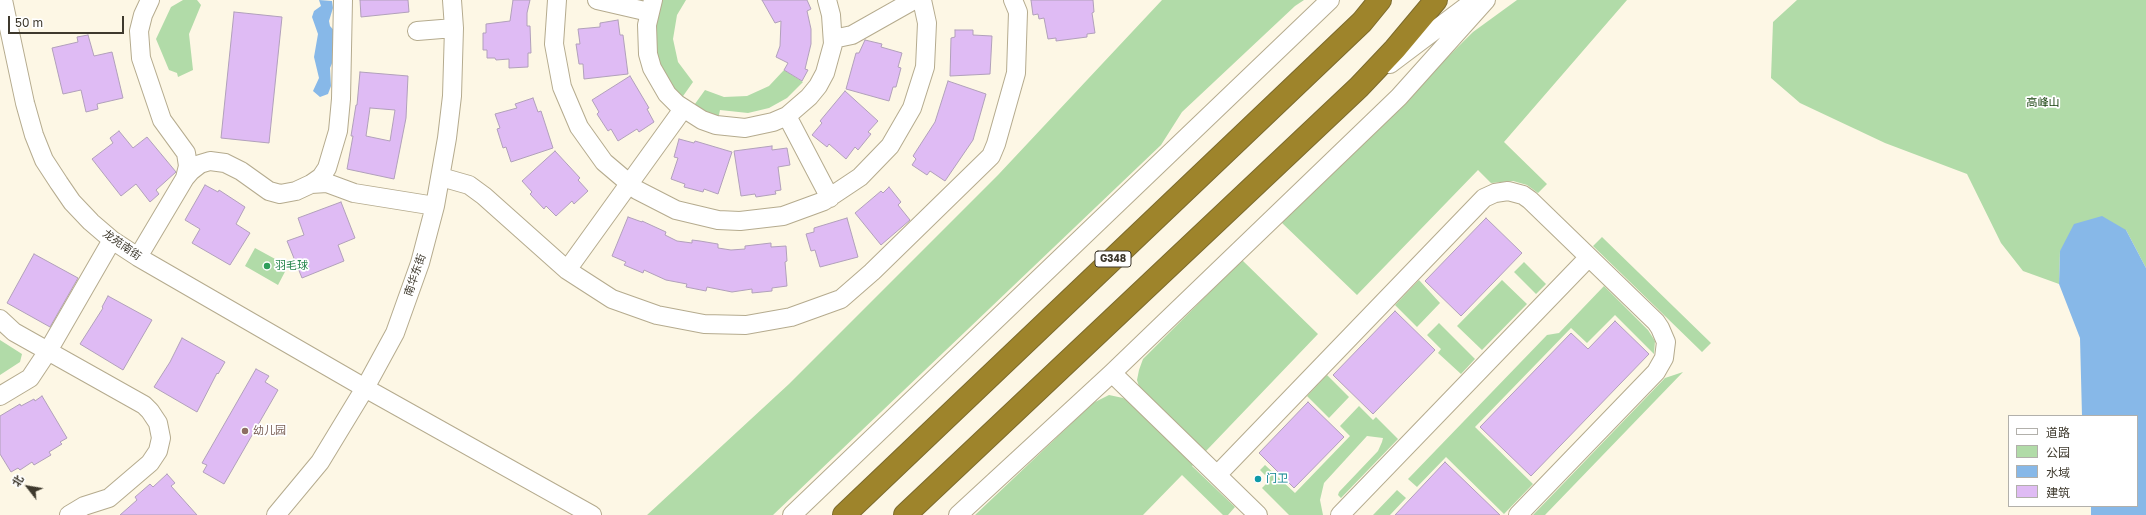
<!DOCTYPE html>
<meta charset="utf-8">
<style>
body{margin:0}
#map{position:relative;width:2146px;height:515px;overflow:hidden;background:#fdf7e5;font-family:"Golos Text","Noto Sans SC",sans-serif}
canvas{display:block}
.legend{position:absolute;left:2008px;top:415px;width:130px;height:92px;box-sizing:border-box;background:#fff;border:1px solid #b2b0ab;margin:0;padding:5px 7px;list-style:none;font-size:12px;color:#3e392d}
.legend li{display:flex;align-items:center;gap:8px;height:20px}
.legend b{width:20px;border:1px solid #b2b0ab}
.north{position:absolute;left:8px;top:467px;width:40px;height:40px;-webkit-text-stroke:3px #fff;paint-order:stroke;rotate:301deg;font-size:11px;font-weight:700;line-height:16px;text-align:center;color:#3e392d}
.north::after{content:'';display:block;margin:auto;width:14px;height:18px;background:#3e392d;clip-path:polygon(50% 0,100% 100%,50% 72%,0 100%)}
.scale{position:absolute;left:8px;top:16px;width:116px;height:18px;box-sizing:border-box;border:2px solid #3e392d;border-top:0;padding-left:5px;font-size:12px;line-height:14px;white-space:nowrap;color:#3e392d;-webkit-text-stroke:3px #fff;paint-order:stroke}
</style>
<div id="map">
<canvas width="2146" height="515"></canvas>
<ul class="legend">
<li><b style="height:5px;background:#fff"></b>道路</li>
<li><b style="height:11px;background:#b1dba8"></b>公园</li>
<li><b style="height:11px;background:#87b8e8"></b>水域</li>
<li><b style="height:11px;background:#dfbbf4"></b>建筑</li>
</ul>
<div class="north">北</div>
<div class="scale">50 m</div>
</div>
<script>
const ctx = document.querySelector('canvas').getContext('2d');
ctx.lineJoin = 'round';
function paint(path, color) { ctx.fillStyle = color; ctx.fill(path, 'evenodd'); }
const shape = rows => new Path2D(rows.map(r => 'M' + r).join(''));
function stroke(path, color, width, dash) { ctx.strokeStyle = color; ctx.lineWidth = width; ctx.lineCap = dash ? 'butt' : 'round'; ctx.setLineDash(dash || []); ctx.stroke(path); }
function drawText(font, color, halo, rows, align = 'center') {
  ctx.font = font + ' "Golos Text","Noto Sans SC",sans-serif'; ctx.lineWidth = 3.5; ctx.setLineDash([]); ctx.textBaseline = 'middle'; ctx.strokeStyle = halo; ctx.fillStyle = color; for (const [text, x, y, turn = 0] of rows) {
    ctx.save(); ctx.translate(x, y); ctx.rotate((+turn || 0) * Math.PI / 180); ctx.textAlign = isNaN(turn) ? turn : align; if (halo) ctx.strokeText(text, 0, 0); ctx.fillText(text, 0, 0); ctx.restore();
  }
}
paint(shape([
 [183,0,197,0,201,5,189,34,193,70,178,77,177,73,169,70,156,39,171,7],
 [660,0,686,0,677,15,673,39,678,62,693,82,681,99,665,80,655,53,656,10],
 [1162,0,1304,0,1295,6,1182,112,1161,145,773,515,647,515,789,384,998,175],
 [1517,0,1627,0,1504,142,1547,184,1538,193,1527,185,1513,181,1491,183,1478,170,1357,295,1281,222,1473,32],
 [1797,0,2146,0,2146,268,2126,230,2060,251,2059,284,2023,271,2001,243,1967,174,1885,143,1800,103,1771,78,1773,22],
 [784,70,803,82,787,98,769,108,748,113,720,110,718,120,692,108,705,90,724,97,747,96,769,86],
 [1602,237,1711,343,1702,352,1593,246],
 [255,248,288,266,278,285,245,266],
 [1242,260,1318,334,1206,451,1201,448,1140,390,1137,380,1139,370,1143,359],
 [1524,262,1546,284,1536,294,1514,272],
 [1419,280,1440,303,1417,327,1395,305],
 [1502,280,1527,304,1482,350,1457,326],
 [1604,286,1648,330,1655,341,1654,354,1615,315,1587,343,1571,328,1475,427,1533,484,1504,514,1446,457,1417,487,1408,479,1547,335,1559,333],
 [1439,323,1475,359,1461,374,1438,353,1441,349,1427,335],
 [0,340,22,354,20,362,0,375],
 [1683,372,1545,515,1533,515,1665,378],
 [1327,375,1349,397,1329,418,1307,396],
 [1109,395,1123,398,1130,402,1194,464,1192,466,1235,507,1228,515,1223,515,1182,475,1143,515,975,515,1093,403],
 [1359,406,1373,420,1376,417,1398,439,1341,498,1338,495,1339,492,1378,451,1382,442,1383,438,1367,436,1324,483,1320,500,1323,515,1289,515,1262,488,1270,480,1260,470,1265,465,1295,493,1350,436,1340,426],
 [1397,490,1406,498,1390,515,1373,515]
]), '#b1dba8');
paint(shape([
 [319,0,332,1,333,8,329,21,330,26,337,34,333,61,330,68,331,86,328,94,320,97,313,91,319,78,314,57,318,34,312,17,314,11,321,6],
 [2102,216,2126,230,2146,268,2146,515,2091,515,2091,506,2137,506,2137,416,2082,416,2080,338,2059,284,2060,251,2074,224]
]), '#87b8e8');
const building = shape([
 [360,0,408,0,409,12,361,17,360,0],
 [513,0,530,0,527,13,527,26,530,26,531,53,528,53,528,67,509,68,509,59,496,60,495,58,487,58,487,50,483,50,483,33,486,33,486,24,510,21,513,0],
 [762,0,807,0,811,9,807,11,811,29,811,44,805,69,808,70,802,81,784,70,788,63,776,57,780,46,781,21,775,23,762,0],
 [1031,0,1093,0,1094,12,1092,13,1095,33,1087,34,1087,37,1056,41,1056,38,1048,39,1044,18,1039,19,1038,14,1033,15,1031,0],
 [234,12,282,17,269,143,221,138,234,12],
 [618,20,620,35,623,35,628,74,584,79,583,64,579,64,576,44,580,44,578,29,600,27,600,23,618,20],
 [955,30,973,30,973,35,992,36,990,74,950,76,951,38,955,37,955,30],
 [88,35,94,56,112,52,123,98,97,104,98,109,86,112,81,90,63,94,52,48,78,42,77,37,88,35],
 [865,40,882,44,881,47,902,53,898,67,901,68,896,87,893,87,889,101,846,89,856,53,859,53,865,40],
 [360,72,408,76,406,118,394,179,347,169,353,136,351,136,356,105,357,105,360,72],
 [370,108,395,110,390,141,366,136,370,108],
 [630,76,649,108,647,109,654,122,639,132,637,129,618,141,611,129,608,131,597,114,599,112,592,100,630,76],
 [948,81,986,94,973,140,945,181,930,171,927,175,912,165,916,159,913,156,935,122,948,81],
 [845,91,878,121,868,132,871,134,858,150,855,147,846,159,829,144,827,147,812,135,822,123,820,121,845,91],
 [533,98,538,112,541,111,553,148,511,162,506,147,503,148,497,129,500,128,495,114,517,108,515,104,533,98],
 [119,131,133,148,147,137,176,172,156,190,159,194,150,202,136,184,121,196,92,159,113,143,110,138,119,131],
 [679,139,694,143,695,141,732,152,718,194,704,189,703,192,684,187,685,184,671,179,678,158,674,157,679,139],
 [772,146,772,150,787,148,790,165,778,167,781,190,775,191,776,194,756,197,755,194,741,196,734,151,772,146],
 [555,151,580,178,578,180,588,191,574,204,572,201,556,216,546,206,544,209,530,194,532,192,522,181,555,151],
 [205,185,218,192,219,190,245,207,236,224,250,233,230,265,192,243,200,229,185,220,205,185],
 [889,187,901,202,898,205,910,220,881,245,855,213,881,191,883,193,889,187],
 [341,202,355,238,338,245,344,261,302,278,287,241,304,235,298,218,341,202],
 [628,217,642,222,642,221,666,232,665,235,677,241,692,243,692,240,700,241,718,244,718,248,731,250,745,249,745,246,771,243,771,247,786,246,787,261,785,262,787,286,772,288,772,291,752,293,752,289,732,292,707,287,706,291,686,287,687,284,666,280,644,270,643,273,624,265,626,262,612,256,628,217],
 [847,218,858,257,820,267,815,250,811,251,806,234,814,232,814,228,847,218],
 [1486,218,1522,253,1461,316,1425,281,1486,218],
 [34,254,78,278,50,327,7,303,34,254],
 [108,296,152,320,123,370,80,344,103,308,102,307,108,296],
 [1395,311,1435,350,1373,414,1333,375,1395,311],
 [1615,321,1649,354,1531,476,1480,427,1571,333,1588,349,1615,321],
 [182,338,225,362,218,374,217,373,197,412,154,387,170,362,182,338],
 [256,369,269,376,265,382,278,390,224,484,203,472,207,465,202,463,256,369],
 [42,396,67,438,60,442,62,444,49,452,51,455,34,465,32,462,20,470,18,468,11,472,0,454,0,416,20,404,21,406,34,399,35,401,42,396],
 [1308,402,1344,437,1294,488,1259,453,1308,402],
 [1445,462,1500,515,1395,515,1445,462],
 [167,474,175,483,171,486,197,515,120,515,137,500,135,497,150,484,153,487,167,474]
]);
paint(building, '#dfbbf4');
stroke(building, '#b1a0ba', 1);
const minor = shape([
 [3,0,25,103,34,135,44,160,59,183,72,202,91,222,112,240,138,257,365,388,592,515],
 [150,0,143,15,139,31,141,58,162,120,186,153,188,166,185,178],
 [557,0,554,44,562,87,579,127,604,162,637,190,676,210,718,220,740,221,783,216,824,201,860,177,890,146,912,108,925,67,927,23,922,0],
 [597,0,649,12],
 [653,0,647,25,648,54,652,68,667,94,677,104,702,120,716,125,745,128,773,122,787,116,809,97,818,86,825,73,833,44,831,15,827,0],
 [417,31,454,28],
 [833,39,852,35,914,0],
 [1390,64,1475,0],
 [787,116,830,198],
 [441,177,469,185,484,196,567,270,612,299,657,315,704,324,746,325,791,317,841,299,872,272,991,156,996,144,1016,73,1018,12,1013,0],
 [311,184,327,183,354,193,435,206],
 [138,257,185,178,191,171,200,164,210,161,225,163,241,171,269,191,280,194,296,191,311,184,321,177,327,168,338,131,341,99,343,0],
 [567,270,683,109],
 [0,319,14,332,144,405,150,411,158,423,161,438,158,451,150,463,109,498,84,506,69,515],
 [1112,373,1258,515],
 [0,396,30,378,48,351,112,240],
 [1217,475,1484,198,1495,193,1508,191,1523,195,1530,200,1656,322,1660,328,1666,342,1664,358,1656,372,1518,515],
 [276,515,320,462,365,388,395,333,420,263,435,206,447,138,452,96,454,28,452,0],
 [792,515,1330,0],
 [958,515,1112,373,1399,97,1486,0],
 [1340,515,1589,257]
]);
const highway = shape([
 [844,515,1362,22,1380,0],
 [905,515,1359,87,1395,49,1436,0]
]);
stroke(minor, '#b5ab8e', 20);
stroke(highway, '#7c6a2c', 24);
stroke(minor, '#fff', 18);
stroke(highway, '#9e842b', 22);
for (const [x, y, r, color] of [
 [267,266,4,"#2e9e5b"],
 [245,431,4,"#8d6e63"],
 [1258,479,4,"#0f9aa8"]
]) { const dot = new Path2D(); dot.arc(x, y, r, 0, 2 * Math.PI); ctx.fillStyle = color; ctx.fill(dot); stroke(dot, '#fff', 1.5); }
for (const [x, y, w] of [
 [1113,259,36]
]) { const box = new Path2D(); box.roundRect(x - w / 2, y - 8, w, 16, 3); ctx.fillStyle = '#fff'; ctx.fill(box); stroke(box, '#3e392d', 1); }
drawText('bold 10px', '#3e392d', null, [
 ["G348",1113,259]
]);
drawText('11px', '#0e3a04', '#fff', [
 ["高峰山",2043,103]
]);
drawText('11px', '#3e392d', '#fff', [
 ["龙苑南街",122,245,35],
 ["南华东街",415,275,-71]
]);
drawText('11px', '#27864d', '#fff', [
 ["羽毛球",275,266]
], 'left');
drawText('11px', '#785e54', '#fff', [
 ["幼儿园",253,431]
], 'left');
drawText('11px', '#0d838f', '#fff', [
 ["门卫",1266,479]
], 'left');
</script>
